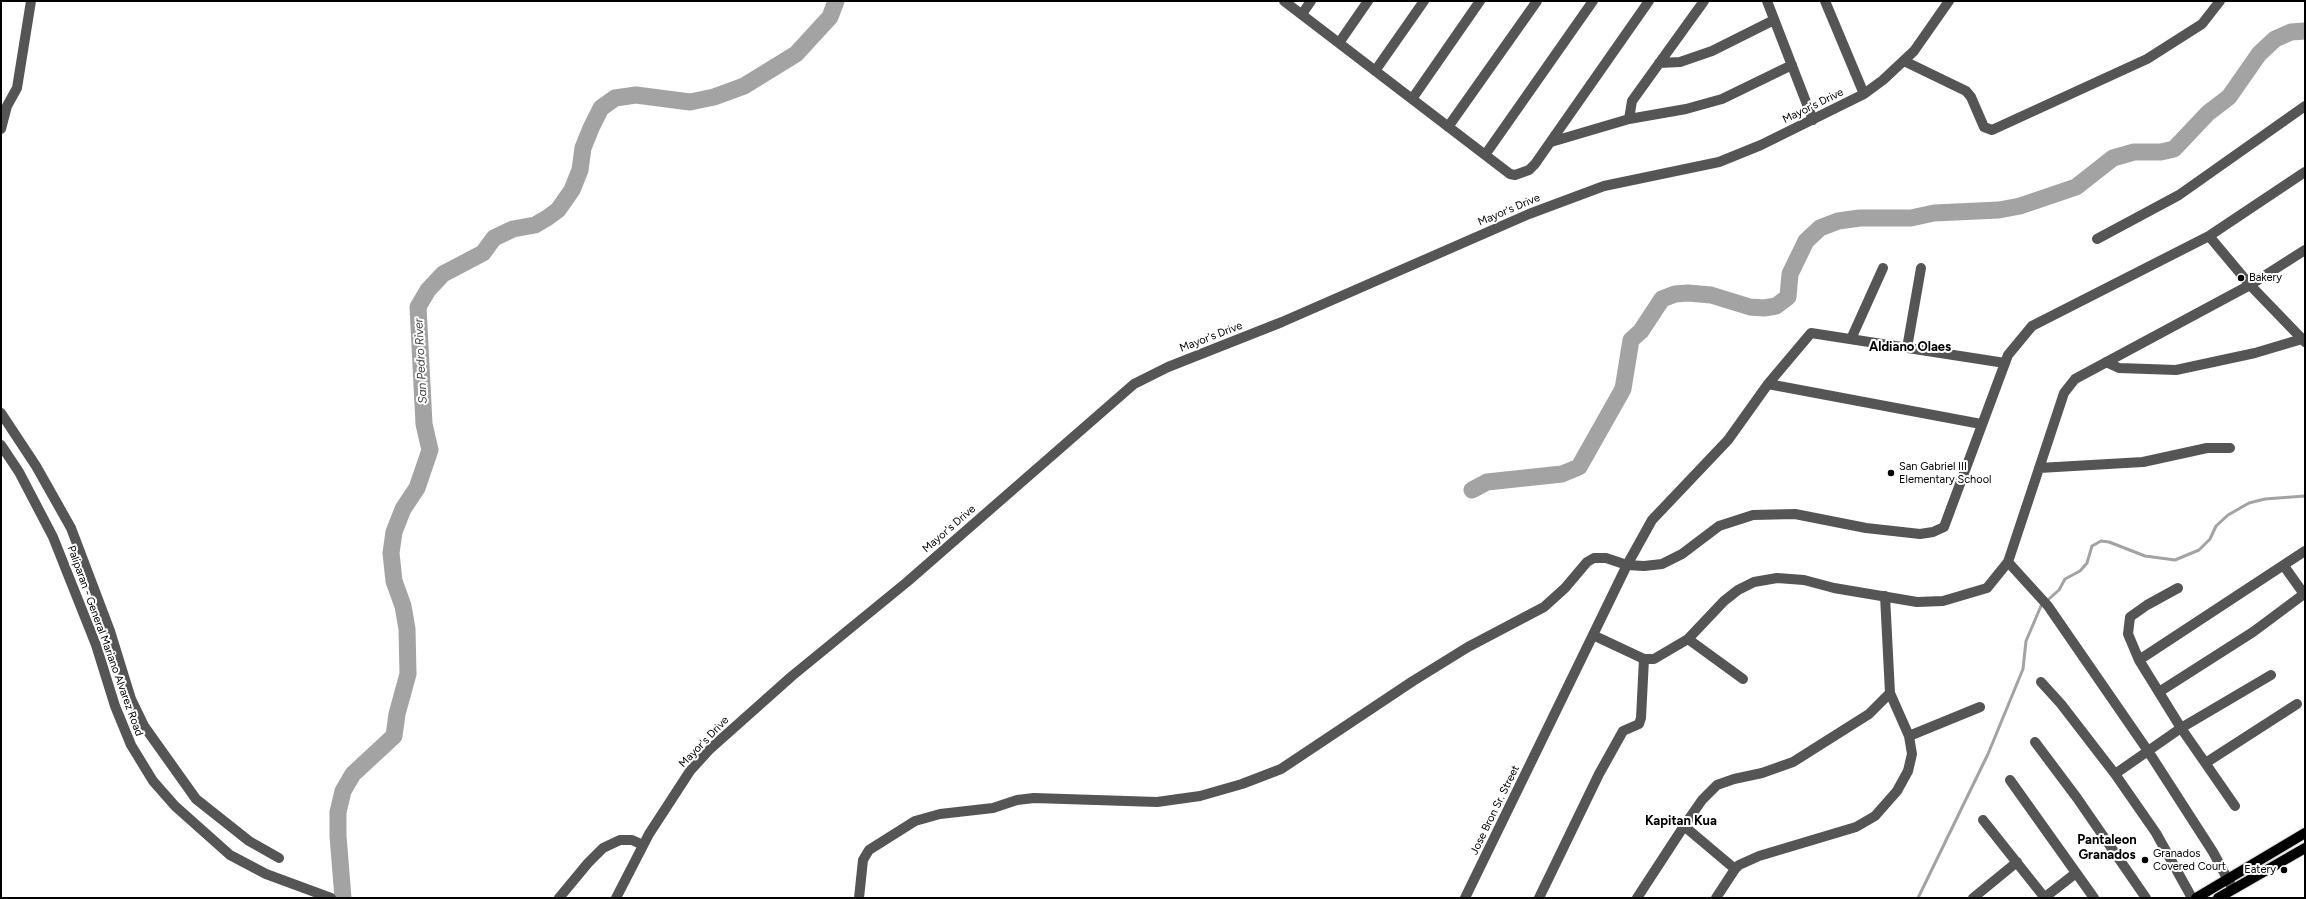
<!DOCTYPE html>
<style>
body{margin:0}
#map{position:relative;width:2306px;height:899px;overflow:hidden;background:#fff;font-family:Figtree,sans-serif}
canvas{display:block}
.frame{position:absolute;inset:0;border:2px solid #000;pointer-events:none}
</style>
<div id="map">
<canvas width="2306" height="899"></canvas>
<div class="frame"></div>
</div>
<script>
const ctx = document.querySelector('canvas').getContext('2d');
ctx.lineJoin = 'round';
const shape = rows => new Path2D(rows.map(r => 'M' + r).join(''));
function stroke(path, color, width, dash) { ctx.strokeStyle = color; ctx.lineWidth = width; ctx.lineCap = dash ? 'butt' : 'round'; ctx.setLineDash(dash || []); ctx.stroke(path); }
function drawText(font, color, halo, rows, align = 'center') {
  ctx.font = font + ' Figtree,sans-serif'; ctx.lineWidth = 4; ctx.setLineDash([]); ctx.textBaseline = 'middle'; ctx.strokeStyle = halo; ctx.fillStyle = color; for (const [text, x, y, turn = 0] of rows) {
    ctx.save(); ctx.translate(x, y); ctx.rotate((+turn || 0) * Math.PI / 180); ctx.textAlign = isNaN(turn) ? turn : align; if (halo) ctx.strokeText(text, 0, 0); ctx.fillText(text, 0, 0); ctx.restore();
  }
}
stroke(shape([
 [1918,898,1988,754,2023,669,2026,641,2041,606,2059,590,2065,579,2080,571,2087,563,2092,546,2101,541,2109,542,2145,556,2175,560,2199,550,2210,539,2216,526,2228,515,2249,503,2265,499,2305,496]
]), '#a3a3a3', 3);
stroke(shape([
 [1472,490,1487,482,1562,474,1579,467,1623,389,1631,340,1641,331,1662,299,1675,294,1688,293,1711,295,1750,307,1764,308,1776,306,1788,297,1790,274,1806,241,1820,228,1838,221,1860,218,1911,218,1934,213,1999,210,2020,206,2076,187,2113,158,2134,152,2161,152,2174,149,2208,113,2229,97,2259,54,2275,39,2291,32,2305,31],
 [343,898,338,836,338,812,343,791,353,774,394,736,397,714,408,674,407,629,403,606,394,581,391,553,394,532,403,509,417,488,430,450,424,424,418,307,428,290,443,274,483,253,494,238,513,229,535,225,547,218,558,210,572,190,580,170,583,148,591,128,601,108,615,98,636,95,690,102,714,97,744,86,796,54,830,17,836,1]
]), '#a3a3a3', 17);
const major = shape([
 [2196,898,2305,833],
 [2218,898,2305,848]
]);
stroke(major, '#dbdbdb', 12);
stroke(shape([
 [1284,1,1510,174,1515,175,1529,170,1535,164,1649,1],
 [1767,1,1813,120],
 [1825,1,1864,94],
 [1302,14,1311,1],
 [1339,43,1368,1],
 [1904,61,1966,91,1971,97,1984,127,1992,130,2147,59,2202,24,2220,1],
 [1659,63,1680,62,1712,51,1774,20],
 [1375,71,1424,1],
 [1412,99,1480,1],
 [1629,119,1632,101,1704,1],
 [1448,127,1537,1],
 [1,129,7,106,17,88,31,1],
 [1551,142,1629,119,1686,109,1722,99,1792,65],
 [1485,155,1593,1],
 [2209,236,2250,285,2305,342],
 [2097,239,2179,195,2305,106],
 [1851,339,1883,268],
 [1907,348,1921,268],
 [2106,362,2119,368,2176,370,2255,353,2305,338],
 [1768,384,1981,424],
 [1,413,36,466,71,528,110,631,131,699,144,726,196,799,249,841,279,858],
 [1,445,19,472,53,537,96,645,115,706,131,745,153,781,175,806,230,855,266,874,331,898],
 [2039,468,2143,462,2207,448,2230,448],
 [2008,562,2048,606,2148,751,2213,852,2233,889],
 [1595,636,1644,659,1654,659,1688,639,1724,601,1738,590,1754,582,1777,578,1804,580,1834,588,1917,602,1943,601,1987,588,2008,562,2064,393,2075,379,2250,285,2305,250],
 [1688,639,1743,679],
 [2139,660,2128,634,2130,617,2147,605,2178,588],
 [2041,682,2061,704,2115,774,2156,833,2192,898],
 [2159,692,2253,632,2304,594,2284,566],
 [1909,736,1980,707],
 [2035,742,2077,798,2146,898],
 [2207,762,2297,704],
 [2115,774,2181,728,2271,675],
 [2010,780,2094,898],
 [2235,806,2181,728,2139,660,2305,551],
 [1983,820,2045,898],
 [1684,826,1735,869],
 [559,898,588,863,603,848,620,840,632,840,643,845],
 [616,898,649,834,690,771,710,749,792,676,907,582,1134,384,1168,367,1282,322,1529,214,1604,186,1719,162,1761,145,1864,94,1883,80,1914,51,1949,1],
 [859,898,863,860,869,850,915,821,940,814,993,808,1017,800,1034,798,1157,802,1200,796,1242,784,1281,769,1413,681,1468,647,1544,607,1565,588,1587,562,1594,558,1606,558,1627,565,1644,566,1662,564,1682,554,1719,526,1753,515,1795,514,1866,528,1920,534,1933,532,1944,527,2005,363,2008,355,2032,326,2209,236,2305,172],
 [1465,898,1627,565,1652,520,1728,440,1768,384,1811,333,2005,363],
 [1539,898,1599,774,1623,731,1639,724,1641,718,1644,659],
 [1637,898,1684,826,1702,800,1717,785,1734,779,1762,773,1793,762,1869,714,1890,693],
 [1716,898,1735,869,1739,865,1759,856,1856,827,1875,816,1897,791,1908,771,1912,754,1909,736,1890,693,1885,596],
 [1973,898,2017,862],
 [2044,898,2076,873]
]), '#555', 10);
stroke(major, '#000', 10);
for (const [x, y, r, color] of [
 [2241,278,4,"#000"],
 [1891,473,4,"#000"],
 [2145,860,4,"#000"],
 [2284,870,4,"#000"]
]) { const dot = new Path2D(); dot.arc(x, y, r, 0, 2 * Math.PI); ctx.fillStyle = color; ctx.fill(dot); stroke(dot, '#fff', 1.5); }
drawText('11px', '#000', '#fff', [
 ["Mayor's Drive",1813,106,-26],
 ["Mayor's Drive",1509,210,-23],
 ["Mayor's Drive",1211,337,-21],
 ["Mayor's Drive",949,529,-41],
 ["Paliparan - General Mariano Alvarez Road",105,641,70],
 ["Mayor's Drive",704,742,-46],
 ["Jose Bron Sr. Street",1495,810,-64]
]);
drawText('11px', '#000', '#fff', [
 ["Bakery",2249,278],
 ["San Gabriel III",1899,467],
 ["Elementary School",1899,480],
 ["Granados",2153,854],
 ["Covered Court",2153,867],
 ["Eatery",2276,870,"right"]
], 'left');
drawText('italic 12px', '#444', '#fff', [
 ["San Pedro River",421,361,-93]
]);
drawText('bold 13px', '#000', '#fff', [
 ["Aldiano Olaes",1910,347],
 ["Kapitan Kua",1681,821],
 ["Pantaleon",2107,840],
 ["Granados",2107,855]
]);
</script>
